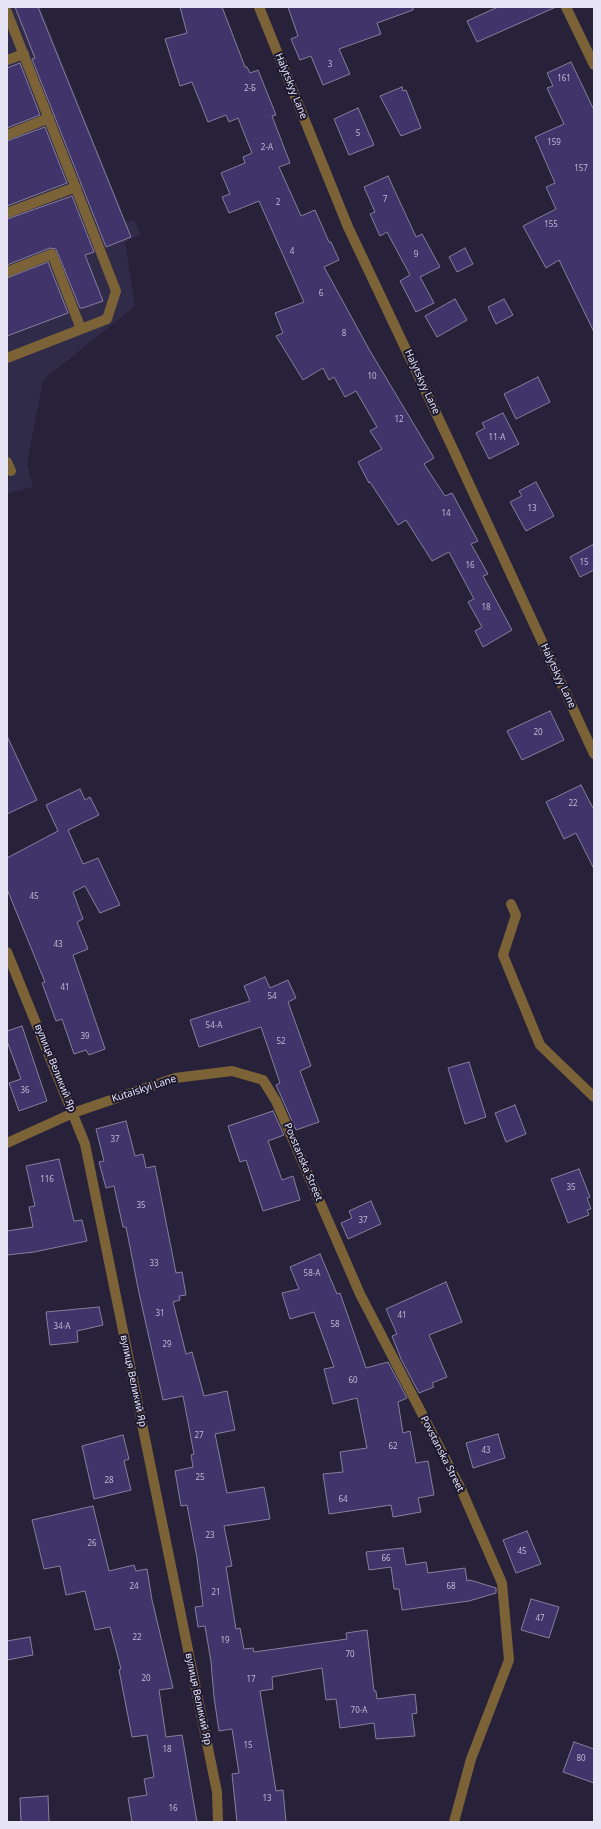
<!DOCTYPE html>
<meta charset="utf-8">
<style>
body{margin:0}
#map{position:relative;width:601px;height:1829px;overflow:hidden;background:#27223a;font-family:"Noto Sans",sans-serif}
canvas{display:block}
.frame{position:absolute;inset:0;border:8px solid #e7e5f5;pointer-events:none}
</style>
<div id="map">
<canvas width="601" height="1829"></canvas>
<div class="frame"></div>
</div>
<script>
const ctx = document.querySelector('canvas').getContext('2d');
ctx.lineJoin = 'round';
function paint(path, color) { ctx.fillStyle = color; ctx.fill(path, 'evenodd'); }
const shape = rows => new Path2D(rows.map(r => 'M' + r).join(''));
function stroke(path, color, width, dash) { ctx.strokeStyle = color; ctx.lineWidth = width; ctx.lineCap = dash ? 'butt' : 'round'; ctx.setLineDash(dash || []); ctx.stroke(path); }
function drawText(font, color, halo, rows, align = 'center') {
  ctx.font = font + ' "Noto Sans",sans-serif'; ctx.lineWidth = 4; ctx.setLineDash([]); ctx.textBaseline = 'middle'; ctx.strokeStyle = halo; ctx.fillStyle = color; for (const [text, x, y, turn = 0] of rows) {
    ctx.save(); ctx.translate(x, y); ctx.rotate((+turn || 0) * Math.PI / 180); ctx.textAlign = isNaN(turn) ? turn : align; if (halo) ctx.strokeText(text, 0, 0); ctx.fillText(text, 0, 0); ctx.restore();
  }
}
paint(shape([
 [7,7,40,7,126,222,134,220,141,234,125,242,135,306,43,380,27,464,33,487,7,494]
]), '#302b49');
const building = shape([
 [15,7,38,7,131,237,106,247,32,59,35,58,15,7],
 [180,7,222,7,245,67,247,67,250,73,258,70,276,115,272,116,290,163,279,167,301,216,315,210,329,242,331,242,339,260,324,267,370,351,434,458,424,464,445,496,452,493,478,541,471,544,488,574,483,576,512,630,483,647,475,631,482,627,468,602,474,599,449,552,432,561,406,520,398,525,370,482,369,483,358,462,382,449,370,431,377,427,356,391,345,397,334,377,329,380,323,368,303,380,276,336,283,333,275,313,304,302,259,201,229,213,222,197,230,194,221,173,245,163,243,157,252,153,238,118,229,122,226,115,208,122,192,82,180,86,165,39,187,33,180,7],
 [288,7,413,7,413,10,377,23,381,34,339,49,350,74,323,85,311,56,300,60,291,39,298,36,288,7],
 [498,7,556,7,477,42,467,21,498,7],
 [571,62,594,110,594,332,559,260,546,268,523,226,556,209,546,187,555,183,535,137,564,124,547,88,553,86,547,73,571,62],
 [20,63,40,115,7,128,7,68,20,63],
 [402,87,403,91,406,90,421,128,401,136,380,96,402,87],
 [358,108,374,145,349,155,334,119,358,108],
 [45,127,67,183,7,206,7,141,45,127],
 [388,176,416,237,422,234,440,267,420,277,434,303,416,312,400,281,410,275,387,232,380,236,370,214,375,212,364,187,388,176],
 [72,196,94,252,85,255,103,301,83,308,80,308,56,249,50,248,7,265,7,219,72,196],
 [465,248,473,264,457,272,449,257,465,248],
 [48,262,68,313,7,336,7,278,48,262],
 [455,299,467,320,437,337,425,316,455,299],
 [504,299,513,315,496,324,488,307,504,299],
 [538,377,550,402,516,419,504,394,538,377],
 [503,413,519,444,489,459,476,433,485,428,482,423,503,413],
 [536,482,554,516,526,531,510,502,522,496,519,491,536,482],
 [594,544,594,570,580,577,570,557,594,544],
 [550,711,564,740,522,760,507,731,550,711],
 [7,736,37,800,7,814,7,736],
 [581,785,594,810,594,869,576,833,564,839,546,802,581,785],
 [80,789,85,800,90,797,99,815,68,830,83,864,98,858,120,905,100,913,85,886,73,892,83,919,77,922,88,949,73,955,105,1049,89,1055,86,1050,74,1054,62,1019,56,1021,42,983,45,982,7,889,7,858,58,831,46,805,80,789],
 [265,977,270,988,288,980,296,998,288,1002,311,1066,300,1071,319,1122,296,1130,276,1085,280,1083,261,1027,199,1047,190,1020,250,1001,244,986,265,977],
 [22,1026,47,1101,19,1111,9,1083,21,1079,7,1041,7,1031,22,1026],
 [469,1062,486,1117,465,1124,448,1068,469,1062],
 [515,1105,526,1134,506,1142,495,1113,515,1105],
 [273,1111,284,1135,268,1141,282,1180,293,1176,300,1200,263,1211,246,1160,240,1162,228,1126,273,1111],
 [126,1121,135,1156,143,1154,146,1168,155,1166,176,1273,182,1272,186,1295,179,1296,180,1300,173,1302,186,1354,192,1352,204,1396,227,1391,235,1430,215,1434,227,1493,264,1487,270,1519,224,1526,232,1566,226,1567,236,1629,240,1628,244,1649,253,1648,254,1652,347,1639,346,1633,367,1630,374,1691,376,1691,377,1699,415,1694,417,1713,412,1714,415,1736,376,1739,374,1723,340,1728,336,1699,326,1700,322,1668,272,1677,273,1689,260,1691,276,1791,283,1790,286,1822,237,1822,232,1774,239,1773,232,1729,219,1731,214,1697,211,1662,205,1626,198,1627,195,1607,203,1606,197,1558,187,1505,181,1506,175,1471,193,1467,191,1455,194,1454,183,1396,163,1400,139,1293,126,1227,123,1227,114,1186,106,1188,99,1162,104,1161,96,1129,126,1121],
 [59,1159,74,1221,82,1220,87,1241,34,1252,7,1255,7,1231,33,1227,29,1207,35,1206,26,1166,59,1159],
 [579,1169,590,1197,587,1198,591,1209,587,1210,589,1215,568,1223,551,1179,579,1169],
 [371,1201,381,1224,348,1239,341,1223,352,1218,349,1211,371,1201],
 [320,1254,337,1294,340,1293,366,1368,388,1362,407,1398,398,1402,403,1433,410,1431,416,1463,428,1461,434,1495,418,1498,421,1512,393,1517,391,1505,329,1514,323,1474,343,1472,340,1452,367,1448,357,1398,333,1404,324,1369,334,1367,314,1312,290,1319,282,1293,299,1289,290,1267,320,1254],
 [446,1282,462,1322,429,1335,447,1377,432,1383,434,1387,419,1393,401,1359,392,1336,397,1334,386,1309,446,1282],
 [99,1307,103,1325,77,1331,78,1342,50,1345,46,1312,99,1307],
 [498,1434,505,1458,473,1468,466,1443,498,1434],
 [123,1435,129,1459,124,1461,131,1490,94,1499,82,1446,123,1435],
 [93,1506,109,1571,134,1565,136,1571,147,1569,152,1600,173,1688,159,1690,166,1737,182,1735,197,1822,132,1822,128,1798,147,1795,144,1779,154,1777,147,1735,132,1737,119,1670,121,1669,110,1627,95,1630,85,1591,66,1595,60,1566,44,1569,32,1520,93,1506],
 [527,1531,541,1564,516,1573,503,1540,527,1531],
 [403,1548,406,1565,426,1562,428,1573,465,1568,467,1581,470,1580,496,1588,496,1593,469,1601,402,1610,399,1589,394,1589,391,1567,369,1570,366,1552,403,1548],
 [531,1599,559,1607,549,1638,521,1630,531,1599],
 [30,1637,33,1655,7,1660,7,1641,30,1637],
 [574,1742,594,1749,594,1783,563,1772,574,1742],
 [48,1796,49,1822,21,1822,20,1798,48,1796]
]);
paint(building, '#41346a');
stroke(building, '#84809d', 1);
stroke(shape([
 [259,7,348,227,453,449,594,754],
 [566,7,594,65],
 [7,12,116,291,107,319,7,358],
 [7,60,24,54],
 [7,135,49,118],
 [7,213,76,187],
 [7,272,52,254,81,329],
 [7,462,11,471],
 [511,904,516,915,503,955,540,1045,594,1097],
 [7,952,85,1144,217,1792,218,1822],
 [7,1143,73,1113,175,1078,232,1071,263,1080,276,1101,360,1294,461,1489,502,1583,509,1660,471,1759,454,1822]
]), '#7b6237', 10);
drawText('8px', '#beb9d2', null, [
 ["3",330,65],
 ["161",564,79],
 ["2-Б",250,89],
 ["5",358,134],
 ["159",554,143],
 ["2-А",267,148],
 ["157",581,169],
 ["7",385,200],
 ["2",278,203],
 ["155",551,225],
 ["4",292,252],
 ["9",416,255],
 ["6",321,294],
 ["8",344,334],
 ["10",372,377],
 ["12",399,420],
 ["11-А",497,438],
 ["13",532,509],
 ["14",446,514],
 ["15",584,563],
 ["16",470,566],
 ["18",486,608],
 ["20",538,733],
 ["22",573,804],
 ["45",34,897],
 ["43",58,945],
 ["41",65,988],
 ["54",272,997],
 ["54-А",214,1026],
 ["39",85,1037],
 ["52",281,1042],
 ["36",25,1091],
 ["37",115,1140],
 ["116",47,1180],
 ["35",571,1188],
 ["35",141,1206],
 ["37",363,1221],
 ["33",154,1264],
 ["58-А",312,1274],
 ["31",160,1314],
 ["41",402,1316],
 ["58",335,1325],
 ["34-А",62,1327],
 ["29",167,1345],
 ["60",353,1381],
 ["27",199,1436],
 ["62",393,1447],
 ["43",486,1451],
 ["25",200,1478],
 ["28",109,1481],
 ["64",343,1500],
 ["23",210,1536],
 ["26",92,1544],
 ["45",522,1552],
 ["66",386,1559],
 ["24",134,1587],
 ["68",451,1587],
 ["21",216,1593],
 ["47",540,1619],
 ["22",137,1638],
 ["19",225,1641],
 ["70",350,1655],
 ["20",146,1679],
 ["17",251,1680],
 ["70-А",359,1711],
 ["15",248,1746],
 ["18",167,1750],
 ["80",581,1759],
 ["13",267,1799],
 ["16",173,1809]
]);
drawText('10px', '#e7e5f5', '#1d1930', [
 ["Halytskyy Lane",291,86,68],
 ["Halytskyy Lane",422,382,65],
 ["Halytskyy Lane",558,676,65],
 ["вулиця Великий Яр",55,1068,68],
 ["Kutaiskyi Lane",144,1089,-18],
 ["Povstanska Street",303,1162,67],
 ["вулиця Великий Яр",133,1381,78],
 ["Povstanska Street",442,1454,63],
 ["вулиця Великий Яр",198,1699,78]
]);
</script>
